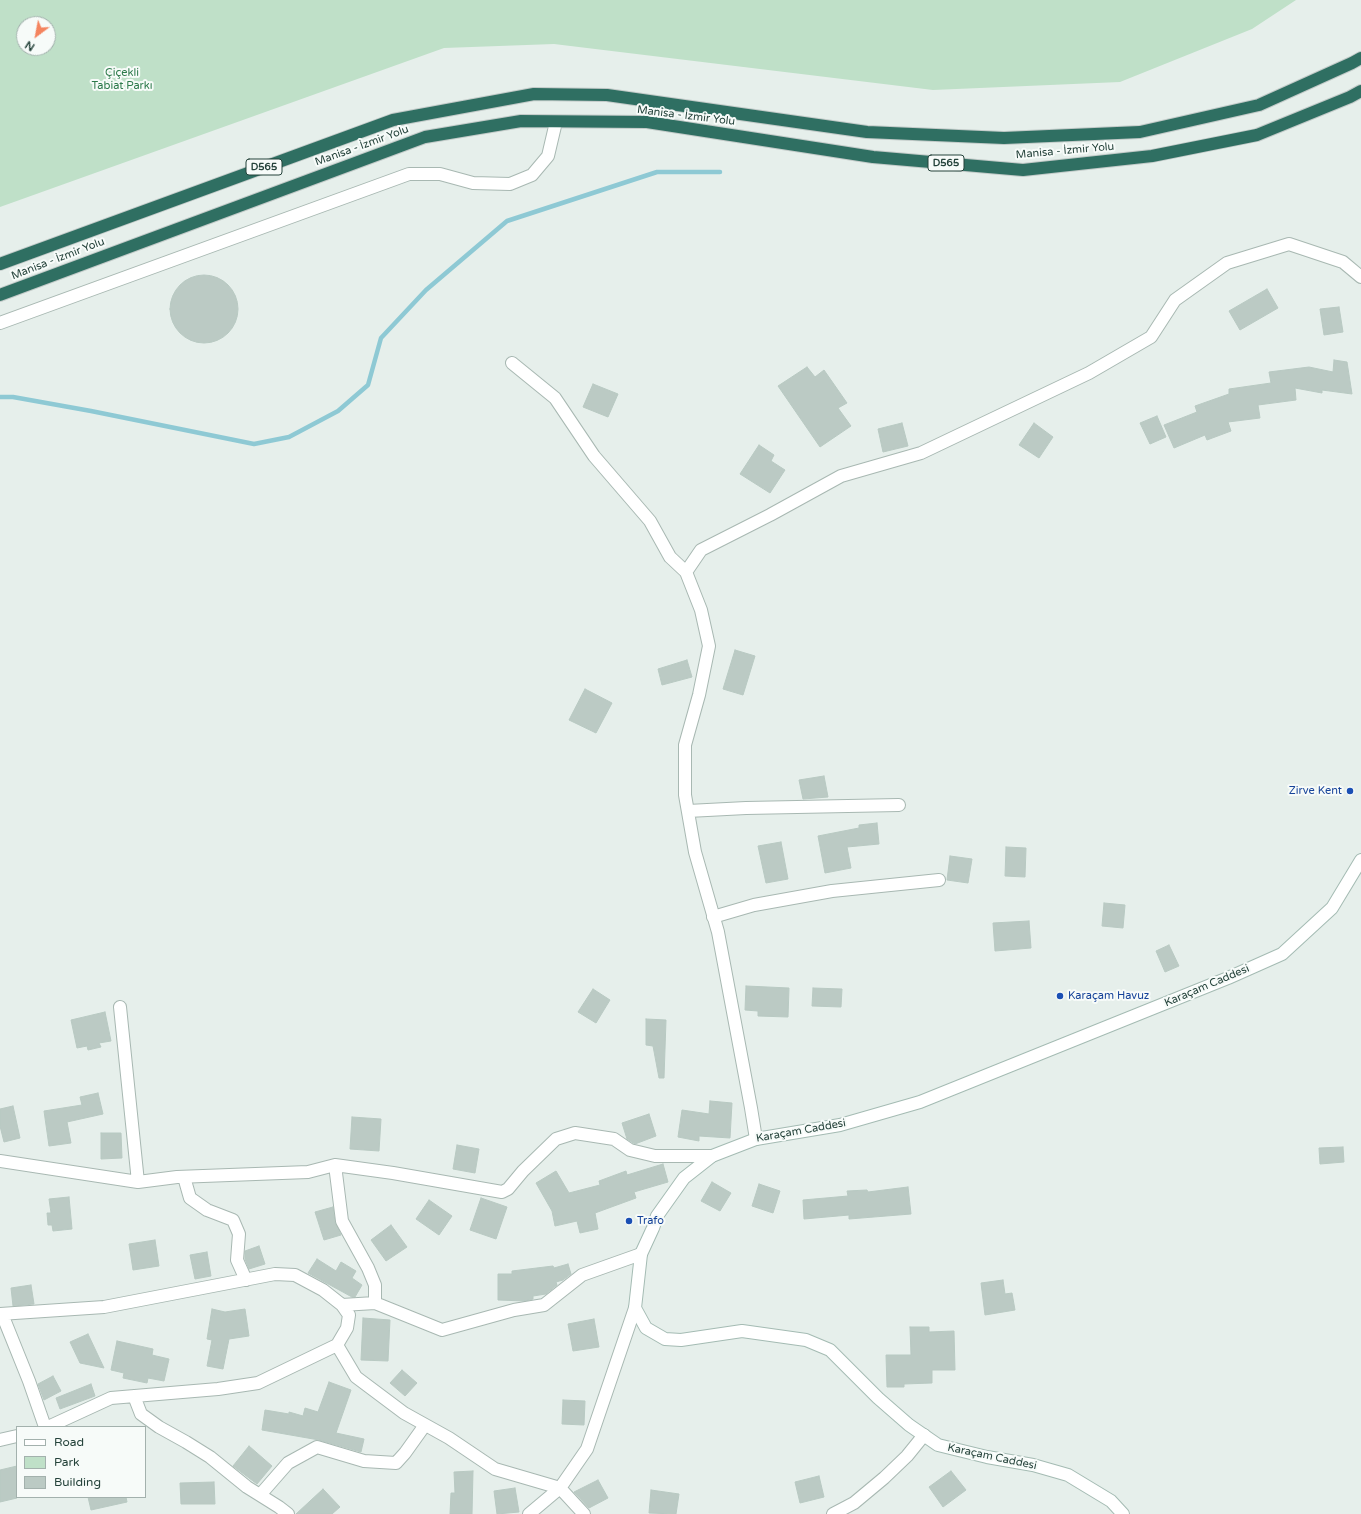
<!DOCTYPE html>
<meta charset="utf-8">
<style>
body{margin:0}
#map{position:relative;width:1361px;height:1514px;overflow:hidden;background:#e6efeb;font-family:"Varela Round",sans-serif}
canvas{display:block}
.legend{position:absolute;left:16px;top:1426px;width:130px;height:72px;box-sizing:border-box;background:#f7fbf9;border:1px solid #a3b1ad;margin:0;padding:5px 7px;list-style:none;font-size:12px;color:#24423a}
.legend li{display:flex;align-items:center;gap:8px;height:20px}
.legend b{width:20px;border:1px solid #a3b1ad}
.north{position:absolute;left:16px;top:16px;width:40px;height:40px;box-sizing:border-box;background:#f7fbf9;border:1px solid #a3b1ad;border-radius:50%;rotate:212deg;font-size:11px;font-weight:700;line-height:16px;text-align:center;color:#24423a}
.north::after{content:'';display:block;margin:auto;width:14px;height:18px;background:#f4845f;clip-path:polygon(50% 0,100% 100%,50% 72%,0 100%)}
</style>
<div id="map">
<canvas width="1361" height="1514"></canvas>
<ul class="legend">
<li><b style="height:5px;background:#fff"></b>Road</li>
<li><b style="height:11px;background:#bfe0c8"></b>Park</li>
<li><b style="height:11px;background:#bbcac4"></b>Building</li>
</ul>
<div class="north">N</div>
</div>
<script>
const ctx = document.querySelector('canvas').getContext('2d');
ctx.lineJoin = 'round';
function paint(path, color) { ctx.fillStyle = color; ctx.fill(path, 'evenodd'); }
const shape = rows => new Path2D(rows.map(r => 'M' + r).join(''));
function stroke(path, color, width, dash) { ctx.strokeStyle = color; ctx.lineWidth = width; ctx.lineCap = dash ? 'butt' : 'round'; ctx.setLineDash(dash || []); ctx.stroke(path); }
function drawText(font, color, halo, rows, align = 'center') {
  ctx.font = font + ' "Varela Round",sans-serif'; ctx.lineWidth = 4; ctx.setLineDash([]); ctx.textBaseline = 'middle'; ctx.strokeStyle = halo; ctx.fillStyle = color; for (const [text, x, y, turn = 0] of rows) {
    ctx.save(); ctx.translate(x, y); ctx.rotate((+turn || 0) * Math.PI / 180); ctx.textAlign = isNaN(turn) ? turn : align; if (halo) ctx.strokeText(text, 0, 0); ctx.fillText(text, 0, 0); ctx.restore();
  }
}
paint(shape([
 [0,0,1296,0,1252,29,1120,82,933,90,554,44,444,48,0,207],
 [24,24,48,24,48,48,24,48]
]), '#bfe0c8');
stroke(shape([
 [0,397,13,397,91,411,254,444,289,437,338,411,368,385,381,338,426,290,507,221,657,172,720,172]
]), '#8ec9d4', 4.5);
const building = shape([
 '170 309a34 34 0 1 1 68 0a34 34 0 1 1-68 0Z',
 [1267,289,1278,308,1240,330,1229,311,1267,289],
 [1339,307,1343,332,1324,335,1320,309,1339,307],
 [1334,360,1347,362,1352,394,1322,390,1322,393,1295,388,1296,400,1258,405,1260,418,1228,422,1231,431,1207,440,1205,435,1174,448,1164,425,1197,412,1195,406,1229,394,1229,389,1271,383,1269,372,1309,367,1333,372,1334,360],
 [807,367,815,377,824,370,847,403,838,408,851,426,820,447,778,386,807,367],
 [593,384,618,394,608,417,583,407,593,384],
 [1157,416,1166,437,1150,444,1140,423,1157,416],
 [902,423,908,446,883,452,878,429,902,423],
 [1034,423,1053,437,1039,458,1019,445,1034,423],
 [759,445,774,455,771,461,785,470,770,493,740,474,759,445],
 [735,650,755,656,743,695,723,689,735,650],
 [687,660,692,677,662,685,658,669,687,660],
 [585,689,612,703,596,733,569,720,585,689],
 [824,776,828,797,803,799,799,780,824,776],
 [877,823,879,844,847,847,851,868,825,873,818,836,859,828,859,825,877,823],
 [781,842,788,879,766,883,758,846,781,842],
 [1006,847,1026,848,1025,877,1005,876,1006,847],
 [950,856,972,859,968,883,947,880,950,856],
 [1104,903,1125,905,1123,928,1102,926,1104,903],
 [1029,921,1031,948,995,951,993,923,1029,921],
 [1169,945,1179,966,1165,972,1156,951,1169,945],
 [746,986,789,988,788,1017,758,1016,758,1011,745,1010,746,986],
 [813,988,842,989,841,1007,812,1006,813,988],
 [593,989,610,1000,596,1023,578,1012,593,989],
 [105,1012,111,1041,99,1043,101,1047,88,1050,87,1046,77,1048,71,1020,105,1012],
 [646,1019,666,1020,664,1078,659,1078,653,1046,646,1045,646,1019],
 [98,1093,103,1114,67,1122,71,1143,49,1146,44,1111,82,1105,80,1097,98,1093],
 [710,1101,732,1103,730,1138,699,1136,699,1141,678,1137,682,1110,709,1114,710,1101],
 [13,1106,20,1138,4,1142,0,1126,0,1109,13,1106],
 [649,1114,656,1136,635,1144,627,1139,622,1123,649,1114],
 [352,1117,381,1119,379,1151,350,1149,352,1117],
 [101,1133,121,1133,122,1158,101,1159,101,1133],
 [457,1145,479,1149,475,1173,453,1169,457,1145],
 [1343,1147,1344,1162,1320,1164,1319,1148,1343,1147],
 [663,1164,668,1182,634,1192,636,1198,595,1213,598,1229,580,1233,577,1221,555,1226,552,1211,536,1183,556,1171,569,1193,600,1185,599,1181,626,1171,627,1175,663,1164],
 [712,1182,731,1193,720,1211,701,1201,712,1182],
 [759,1184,780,1191,773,1213,752,1206,759,1184],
 [908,1187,911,1214,849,1219,849,1215,804,1219,803,1200,848,1196,847,1191,867,1190,868,1192,908,1187],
 [69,1197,72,1229,53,1231,52,1225,48,1225,47,1213,51,1213,49,1199,69,1197],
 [481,1198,507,1207,496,1239,470,1230,481,1198],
 [429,1200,452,1216,439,1235,416,1219,429,1200],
 [333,1207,335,1222,341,1235,324,1240,315,1212,333,1207],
 [391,1225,407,1247,386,1261,371,1240,391,1225],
 [155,1240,159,1266,133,1270,129,1244,155,1240],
 [259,1246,265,1264,249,1269,245,1259,245,1251,259,1246],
 [207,1252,211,1276,195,1279,190,1255,207,1252],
 [317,1259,336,1271,341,1262,356,1271,352,1278,362,1285,355,1297,352,1297,308,1273,317,1259],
 [568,1264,571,1274,563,1280,556,1282,557,1285,546,1294,533,1296,533,1299,525,1301,498,1300,498,1274,512,1274,512,1271,553,1266,554,1268,568,1264],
 [1003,1280,1005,1294,1012,1293,1015,1310,985,1315,981,1283,1003,1280],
 [31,1285,34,1304,13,1306,11,1288,31,1285],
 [212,1309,225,1312,245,1309,249,1336,229,1339,223,1369,207,1366,212,1340,207,1339,212,1309],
 [363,1318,390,1320,388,1361,361,1360,363,1318],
 [594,1319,599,1347,573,1351,568,1324,594,1319],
 [910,1327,929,1327,929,1332,954,1331,955,1370,932,1370,932,1383,904,1384,904,1387,887,1387,886,1355,911,1355,910,1327],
 [88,1334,104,1368,80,1363,70,1342,88,1334],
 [117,1341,153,1349,152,1355,169,1359,164,1381,148,1378,147,1383,123,1378,124,1373,111,1370,117,1341],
 [402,1370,417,1383,405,1396,390,1383,402,1370],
 [53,1376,61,1391,44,1400,38,1384,53,1376],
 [329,1382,351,1390,336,1433,364,1439,361,1452,319,1440,262,1430,265,1410,289,1414,289,1412,303,1416,305,1408,318,1412,329,1382],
 [91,1384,95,1396,60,1409,56,1398,91,1384],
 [563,1400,585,1401,584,1425,562,1424,563,1400],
 [249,1446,272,1466,257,1484,233,1466,249,1446],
 [17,1466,17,1498,0,1502,0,1470,17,1466],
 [473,1471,472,1514,450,1514,451,1493,455,1493,454,1472,473,1471],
 [951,1471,966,1490,943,1507,929,1487,951,1471],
 [819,1476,824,1497,800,1503,795,1482,819,1476],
 [598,1480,608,1498,589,1508,574,1492,598,1480],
 [214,1482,215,1504,181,1504,180,1483,214,1482],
 [515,1488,519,1512,497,1514,494,1491,515,1488],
 [323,1489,340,1507,332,1514,296,1514,323,1489],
 [651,1490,679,1494,676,1514,649,1513,651,1490],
 [88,1497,126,1497,127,1502,91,1510,88,1497]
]);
paint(building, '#bbcac4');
stroke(building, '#b8c9c2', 1);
const street = shape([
 [0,323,409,174,440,174,473,183,510,184,532,175,548,156,556,122],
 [512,363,555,398,594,456,650,521,670,557,686,572],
 [688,811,746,808,899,805],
 [713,917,754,905,832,891,939,880],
 [120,1007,138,1182],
 [756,1139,751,1108,718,932,695,852,685,795,685,745,699,695,709,646,701,610,686,572,701,550,770,515,841,476,921,453,1089,373,1151,337,1175,300,1227,263,1289,244,1343,262,1361,277],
 [0,1161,138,1182,177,1177,308,1172,335,1165,393,1173,502,1192,508,1189,523,1171,556,1139,575,1133,614,1139,630,1150,655,1156,712,1156],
 [335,1165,342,1221,368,1268,375,1285,375,1303,442,1330,514,1310,544,1305,582,1275,641,1254],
 [184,1177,190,1198,207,1210,233,1220,239,1234,237,1260,246,1280],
 [342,1305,375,1303],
 [0,1314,104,1307,275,1274,295,1275,323,1290,342,1305,349,1315,347,1328,337,1345,258,1383,218,1389,111,1398,48,1427],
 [2,1314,29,1381,45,1427],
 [337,1345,356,1377,404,1413,449,1438,495,1469,560,1488,584,1514],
 [134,1396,141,1414,159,1427,186,1442,210,1457,247,1487,279,1507,288,1514],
 [0,1440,17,1436],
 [260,1495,288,1463,317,1447,364,1461,396,1463,405,1453,425,1425],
 [529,1514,560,1488,587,1449,635,1308],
 [833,1514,854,1503,884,1478,907,1456,924,1435]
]);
const secondary = shape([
 [1123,1514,1111,1501,1068,1475,1033,1465,987,1457,938,1445,909,1425,878,1398,830,1350,806,1340,742,1331,681,1340,665,1339,646,1328,635,1308,641,1254,653,1228,657,1216,684,1178,712,1156,756,1139,840,1125,920,1102,1228,978,1282,954,1332,908,1361,860]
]);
const highway = shape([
 [0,264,393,120,534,94,607,95,867,132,1004,138,1140,132,1259,105,1352,63,1361,58],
 [0,295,425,137,521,121,647,122,873,157,1023,170,1152,156,1257,135,1350,97,1361,91]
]);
stroke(street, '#a8b8b2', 14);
stroke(secondary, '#a4bbb3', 14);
stroke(highway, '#c2cac8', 14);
stroke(street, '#fff', 12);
stroke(secondary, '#fff', 12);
stroke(highway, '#2f6f62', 12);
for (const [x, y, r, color] of [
 [1350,791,4,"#1a4fb4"],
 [1060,996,4,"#1a4fb4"],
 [629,1221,4,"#1a4fb4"]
]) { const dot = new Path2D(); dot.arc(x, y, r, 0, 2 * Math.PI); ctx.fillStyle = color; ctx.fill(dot); stroke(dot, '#f7fbf9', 1.5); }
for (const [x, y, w] of [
 [946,163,36],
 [264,167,36]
]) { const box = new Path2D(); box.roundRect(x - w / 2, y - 8, w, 16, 3); ctx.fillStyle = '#f7fbf9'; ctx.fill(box); stroke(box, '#24423a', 1); }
drawText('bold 10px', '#24423a', null, [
 ["D565",946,163],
 ["D565",264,167]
]);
drawText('11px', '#2d7a4b', '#f7fbf9', [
 ["Çiçekli",122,73],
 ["Tabiat Parkı",122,86]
]);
drawText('11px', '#24423a', '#f7fbf9', [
 ["Manisa - İzmir Yolu",686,116,7],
 ["Manisa - İzmir Yolu",362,146,-20],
 ["Manisa - İzmir Yolu",1065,151,-5],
 ["Manisa - İzmir Yolu",58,259,-21],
 ["Karaçam Caddesi",1207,986,-23],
 ["Karaçam Caddesi",801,1131,-10],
 ["Karaçam Caddesi",992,1457,12]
]);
drawText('11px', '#164399', '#f7fbf9', [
 ["Zirve Kent",1342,791,"right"],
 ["Karaçam Havuz",1068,996],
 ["Trafo",637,1221]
], 'left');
</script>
